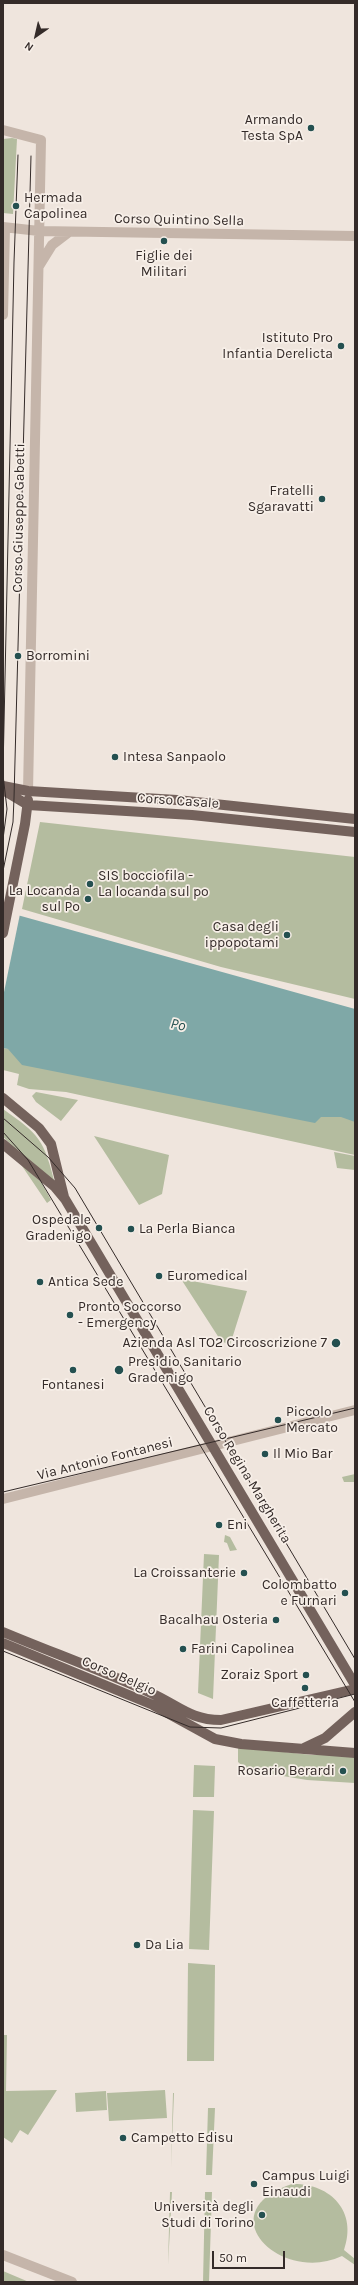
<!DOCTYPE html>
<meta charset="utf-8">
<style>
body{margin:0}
#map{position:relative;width:358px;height:2285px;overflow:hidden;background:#efe5dd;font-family:Karla,sans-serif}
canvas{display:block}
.frame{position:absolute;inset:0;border:4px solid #342b29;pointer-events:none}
.north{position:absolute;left:16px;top:16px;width:40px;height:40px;-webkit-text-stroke:3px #f7efe8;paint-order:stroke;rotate:214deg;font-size:11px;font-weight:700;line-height:16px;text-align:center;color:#342b29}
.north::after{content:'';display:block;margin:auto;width:14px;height:18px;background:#342b29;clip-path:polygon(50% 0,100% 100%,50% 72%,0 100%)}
.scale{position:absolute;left:212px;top:2251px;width:73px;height:18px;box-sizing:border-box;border:2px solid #342b29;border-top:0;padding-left:5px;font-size:12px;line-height:14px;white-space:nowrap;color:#342b29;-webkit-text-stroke:3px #f7efe8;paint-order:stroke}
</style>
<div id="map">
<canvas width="358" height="2285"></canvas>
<div class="frame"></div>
<div class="north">N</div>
<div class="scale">50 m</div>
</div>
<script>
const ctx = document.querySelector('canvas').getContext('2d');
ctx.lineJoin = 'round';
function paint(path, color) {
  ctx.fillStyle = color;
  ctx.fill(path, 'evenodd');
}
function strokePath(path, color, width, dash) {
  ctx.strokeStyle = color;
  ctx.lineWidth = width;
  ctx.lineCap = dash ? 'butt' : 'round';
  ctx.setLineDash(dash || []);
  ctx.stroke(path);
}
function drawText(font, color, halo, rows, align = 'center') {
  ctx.font = font + ' Karla,sans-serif';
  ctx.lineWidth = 3.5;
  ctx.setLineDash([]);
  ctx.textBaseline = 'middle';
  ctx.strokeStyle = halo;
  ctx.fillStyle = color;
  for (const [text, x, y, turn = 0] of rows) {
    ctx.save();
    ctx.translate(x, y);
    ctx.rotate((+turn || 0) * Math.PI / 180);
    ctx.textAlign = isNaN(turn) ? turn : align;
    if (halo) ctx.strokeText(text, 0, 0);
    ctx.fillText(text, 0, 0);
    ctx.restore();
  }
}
paint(new Path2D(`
 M12,138L17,139L13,214L3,213V139Z
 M40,822L355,857V999L221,967L22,909Z
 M3,1048L355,1112V1155L66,1092L29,1089L17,1085L19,1074L3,1070Z
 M36,1092L78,1100L61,1121L36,1102L32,1096Z
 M3,1109C40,1135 44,1140 55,1184L3,1137Z
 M94,1136L169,1155L162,1194L139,1205Z
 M334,1152L355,1156V1170L337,1168Z
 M20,1163L41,1182L51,1200L47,1203Z
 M181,1279L247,1291L230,1345L221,1341Z
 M355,1474V1482H344L342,1477Z
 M225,1535L230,1537L237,1550L230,1551L227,1543L224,1542Z
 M204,1554L219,1555L213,1699L198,1693Z
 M238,1747L312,1755L355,1754V1783L307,1780L247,1770L238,1762Z
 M194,1765L215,1766L214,1797H193Z
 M193,1810L214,1811L209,1950L189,1949Z
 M188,1963L215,1965L214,2061H187Z
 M3,2035H7L6,2091L57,2090L28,2135L20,2130L12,2143L3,2137Z
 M165,2090L167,2118L109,2121L107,2093Z
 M106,2091L107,2110L76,2112L75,2093Z
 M173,2093H174L171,2168Z
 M208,2108H215L212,2175H206Z
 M292,2184C330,2183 358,2211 344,2250L355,2259V2265L342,2256C281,2285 207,2212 292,2184Z
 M170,2192H172L168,2265Z
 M205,2192H212L209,2282H203Z
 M3,2271L29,2282L3,2281Z`), '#b4bc9f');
paint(new Path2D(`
 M3,911L355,1009V1122L341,1117H321L315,1123L22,1065L8,1049L3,1048Z`), '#7fa8a7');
paint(new Path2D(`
 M3,909L20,914L3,997Z`), '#efe5dd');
strokePath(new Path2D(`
 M3,130L41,140L28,791
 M3,227L39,231L355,236
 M39,266L52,245L69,232
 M3,315L5,228
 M3,1499L355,1410
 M3,2255L72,2282`), '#c5b5aa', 10);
strokePath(new Path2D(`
 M3,786L28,791L177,800L355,819
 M3,790L28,805L192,815L355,832
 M3,933L25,824L28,800
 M3,1098L39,1128L51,1144L64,1197
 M3,1144L55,1187L65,1199L355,1685
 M3,1632C53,1653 104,1671 153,1694C179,1706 191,1720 221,1720L355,1689
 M3,1643L153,1705L215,1739L241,1744L355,1753
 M304,1748L325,1738L355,1712`), '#74625c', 10);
strokePath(new Path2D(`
 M3,771L14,262L18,155
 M3,775L7,809L3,839
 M3,871L13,822L14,798L31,156
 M3,1118L48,1157L75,1188L355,1659
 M3,1132L28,1160L355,1702
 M3,1492L355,1408
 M3,1651L190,1727L221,1728L355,1694`), '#342b29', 1);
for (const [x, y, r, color] of [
 [311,128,4,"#245050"],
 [16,206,4,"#245050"],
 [164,241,4,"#245050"],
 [341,346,4,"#245050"],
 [322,499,4,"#245050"],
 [18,656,4,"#245050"],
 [115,757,4,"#245050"],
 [90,884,4,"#245050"],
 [88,899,4,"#245050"],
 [287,935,4,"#245050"],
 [99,1228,4,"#245050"],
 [131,1229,4,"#245050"],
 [159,1276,4,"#245050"],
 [40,1282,4,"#245050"],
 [70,1315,4,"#245050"],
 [336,1343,5,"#245050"],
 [73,1370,4,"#245050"],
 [119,1370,5,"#245050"],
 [278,1420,4,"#245050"],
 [265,1454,4,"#245050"],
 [219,1525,4,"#245050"],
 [244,1573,4,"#245050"],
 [345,1593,4,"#245050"],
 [276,1620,4,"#245050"],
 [183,1649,4,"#245050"],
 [306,1675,4,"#245050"],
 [305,1688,4,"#245050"],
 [343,1771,4,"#245050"],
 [137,1945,4,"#245050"],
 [123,2138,4,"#245050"],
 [254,2184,4,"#245050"],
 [262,2215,4,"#245050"]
]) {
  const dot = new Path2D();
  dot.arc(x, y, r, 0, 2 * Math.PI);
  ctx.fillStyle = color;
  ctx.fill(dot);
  strokePath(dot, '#f7efe8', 1.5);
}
drawText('14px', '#342b29', '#f7efe8', [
 ["Armando",303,120,"right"],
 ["Testa SpA",303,136,"right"],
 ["Hermada",24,198],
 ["Capolinea",24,214],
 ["Figlie dei",164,256,"center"],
 ["Militari",164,272,"center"],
 ["Istituto Pro",333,338,"right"],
 ["Infantia Derelicta",333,354,"right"],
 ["Fratelli",314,491,"right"],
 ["Sgaravatti",314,507,"right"],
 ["Borromini",26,656],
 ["Intesa Sanpaolo",123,757],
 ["SIS bocciofila -",98,876],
 ["La locanda sul po",98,892],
 ["La Locanda",80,891,"right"],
 ["sul Po",80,907,"right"],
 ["Casa degli",279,927,"right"],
 ["ippopotami",279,943,"right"],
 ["Ospedale",91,1220,"right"],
 ["Gradenigo",91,1236,"right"],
 ["La Perla Bianca",139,1229],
 ["Euromedical",167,1276],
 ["Antica Sede",48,1282],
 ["Pronto Soccorso",78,1307],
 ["- Emergency",78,1323],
 ["Azienda Asl TO2 Circoscrizione 7",327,1343,"right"],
 ["Presidio Sanitario",128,1362],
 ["Gradenigo",128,1378],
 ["Fontanesi",73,1385,"center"],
 ["Piccolo",286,1412],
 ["Mercato",286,1428],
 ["Il Mio Bar",273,1454],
 ["Eni",227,1525],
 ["La Croissanterie",236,1573,"right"],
 ["Colombatto",337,1585,"right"],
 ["e Furnari",337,1601,"right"],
 ["Bacalhau Osteria",268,1620,"right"],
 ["Farini Capolinea",191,1649],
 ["Zoraiz Sport",298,1675,"right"],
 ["Caffetteria",305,1703,"center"],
 ["Rosario Berardi",335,1771,"right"],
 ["Da Lia",145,1945],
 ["Campetto Edisu",131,2138],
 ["Campus Luigi",262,2176],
 ["Einaudi",262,2192],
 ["Università degli",254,2207,"right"],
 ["Studi di Torino",254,2223,"right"]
], 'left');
drawText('14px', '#342b29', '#f7efe8', [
 ["Corso Quintino Sella",179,220,1],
 ["Corso Giuseppe Gabetti",19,518,-89],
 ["Corso Casale",178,801,4],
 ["Via Antonio Fontanesi",105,1459,-14],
 ["Corso Regina Margherita",247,1475,59],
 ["Corso Belgio",119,1676,23]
]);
drawText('italic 15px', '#245050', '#f7efe8', [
 ["Po",178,1025,12]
]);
</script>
